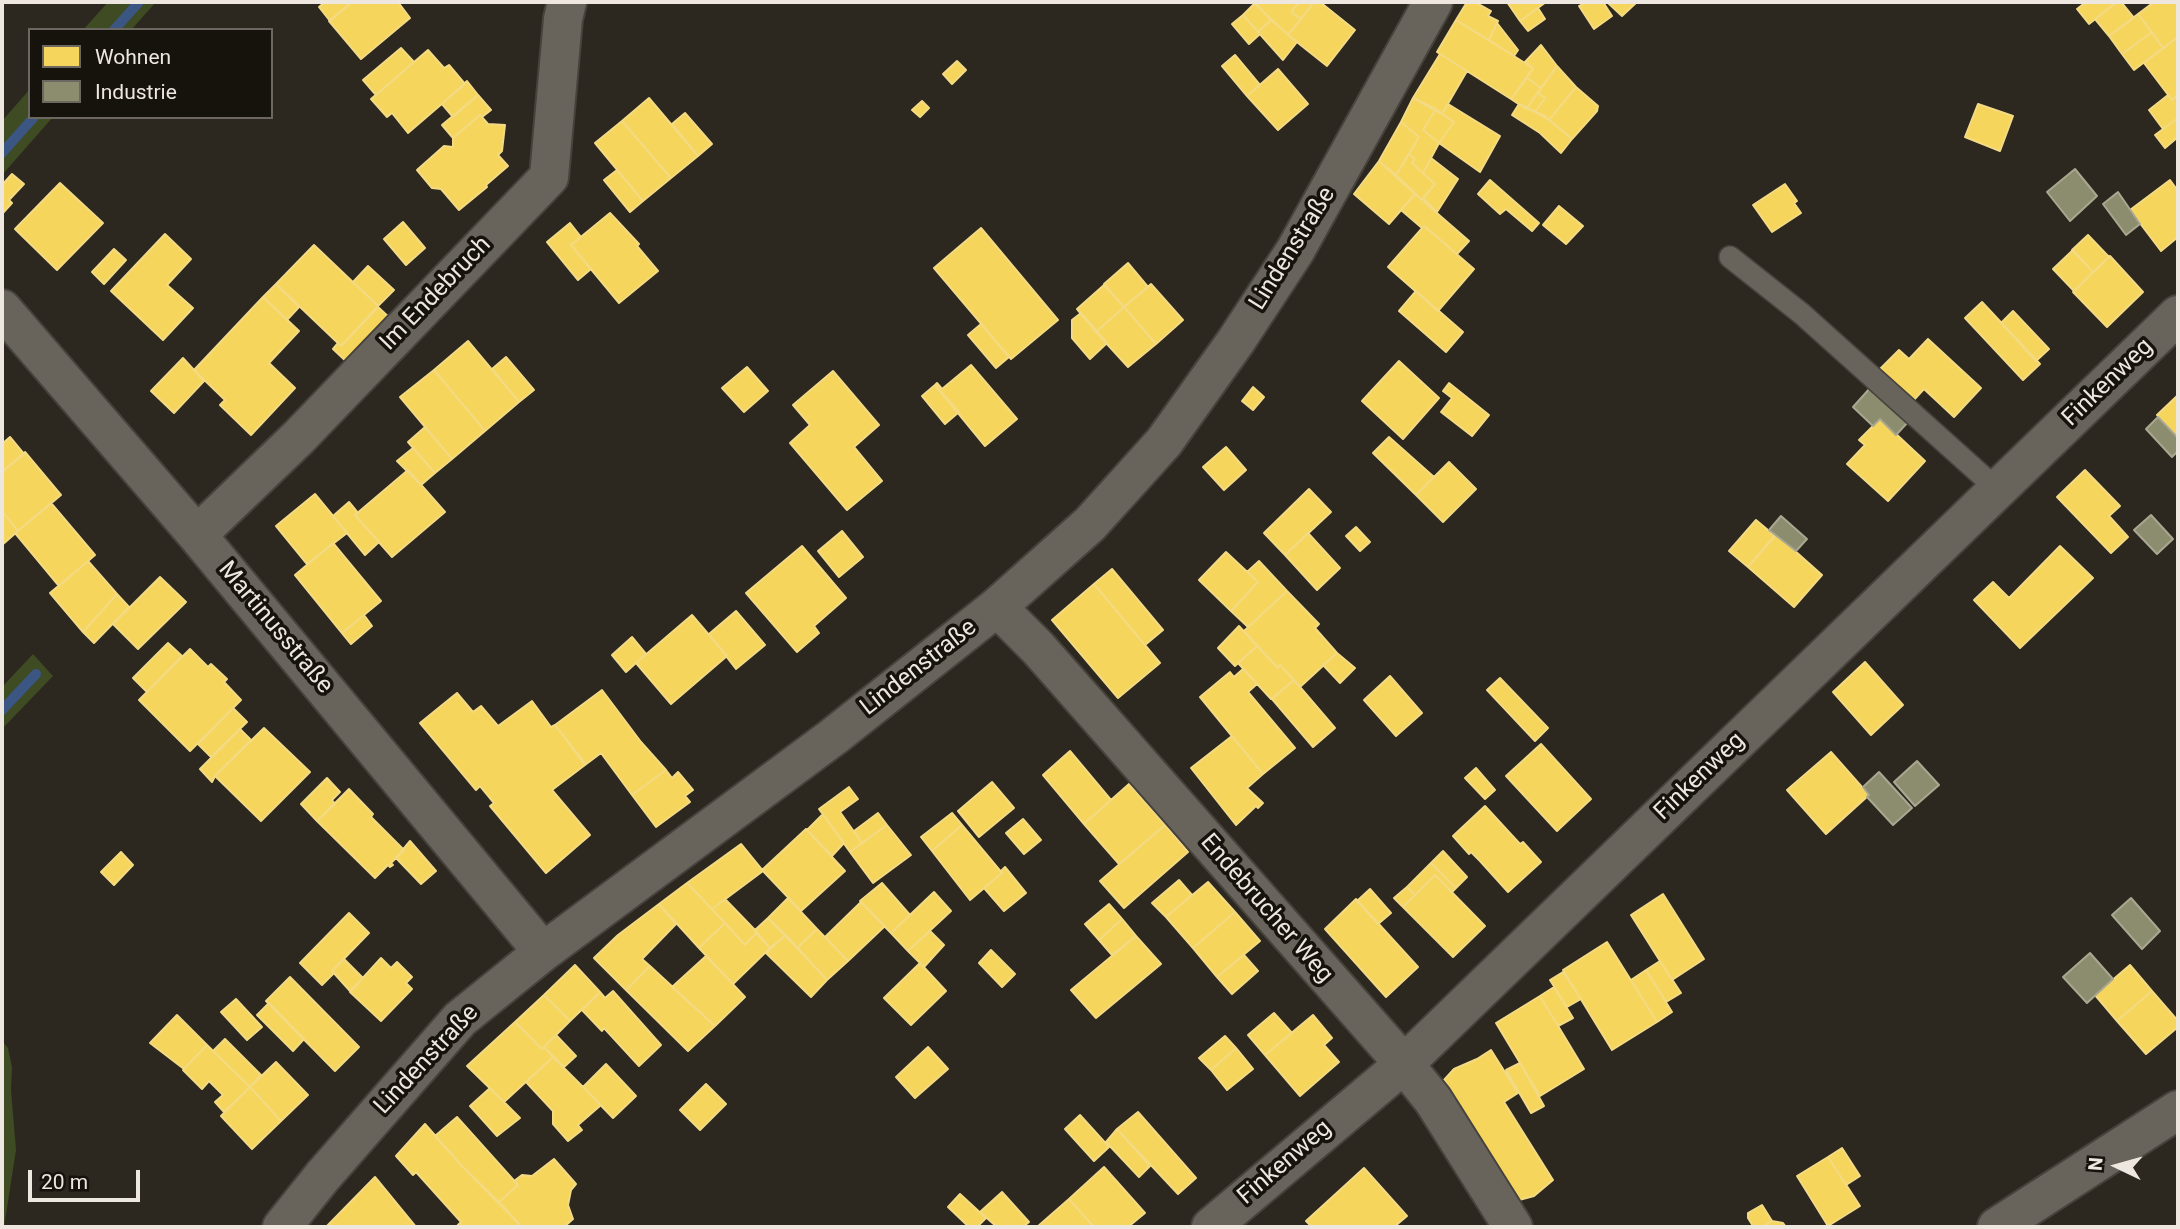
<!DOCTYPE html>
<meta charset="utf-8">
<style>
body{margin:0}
#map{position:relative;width:2180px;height:1229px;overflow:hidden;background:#2c2820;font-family:Roboto,sans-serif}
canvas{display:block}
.frame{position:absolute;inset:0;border:4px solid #ede7df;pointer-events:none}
.legend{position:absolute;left:28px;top:28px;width:245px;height:91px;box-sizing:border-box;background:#16120c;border:2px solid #6c6760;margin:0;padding:9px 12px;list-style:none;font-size:21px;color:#ede7df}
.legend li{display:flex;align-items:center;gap:14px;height:35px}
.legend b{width:35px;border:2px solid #6c6760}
.north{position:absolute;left:2082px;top:1131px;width:70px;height:70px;-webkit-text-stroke:5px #16120c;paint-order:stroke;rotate:275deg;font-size:19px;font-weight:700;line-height:28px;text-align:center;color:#ede7df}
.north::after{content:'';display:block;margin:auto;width:24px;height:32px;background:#ede7df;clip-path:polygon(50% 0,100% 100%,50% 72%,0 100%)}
.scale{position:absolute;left:28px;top:1170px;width:112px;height:32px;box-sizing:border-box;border:4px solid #ede7df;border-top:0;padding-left:9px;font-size:21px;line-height:24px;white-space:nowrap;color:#ede7df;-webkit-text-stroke:5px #16120c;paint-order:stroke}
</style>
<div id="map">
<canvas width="2180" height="1229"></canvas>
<div class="frame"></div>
<ul class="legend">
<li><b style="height:19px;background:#f6d55c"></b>Wohnen</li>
<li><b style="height:19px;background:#8c8c6e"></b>Industrie</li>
</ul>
<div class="north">N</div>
<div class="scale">20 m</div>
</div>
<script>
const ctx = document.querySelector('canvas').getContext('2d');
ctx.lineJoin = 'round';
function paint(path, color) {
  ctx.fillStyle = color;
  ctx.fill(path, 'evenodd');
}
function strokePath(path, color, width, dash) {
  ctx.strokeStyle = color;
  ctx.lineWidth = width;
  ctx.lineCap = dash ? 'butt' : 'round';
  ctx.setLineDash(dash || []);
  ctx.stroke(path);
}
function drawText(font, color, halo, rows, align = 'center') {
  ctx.font = font + ' Roboto,sans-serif';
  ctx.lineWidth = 7;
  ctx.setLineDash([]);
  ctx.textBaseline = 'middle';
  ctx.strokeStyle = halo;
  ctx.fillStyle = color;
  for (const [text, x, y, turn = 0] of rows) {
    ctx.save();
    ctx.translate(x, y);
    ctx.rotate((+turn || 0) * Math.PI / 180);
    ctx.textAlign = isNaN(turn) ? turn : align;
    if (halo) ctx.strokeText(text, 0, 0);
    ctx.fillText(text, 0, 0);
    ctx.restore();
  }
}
paint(new Path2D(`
 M108,2H156L131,30H83Z
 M30,89V117H53L2,175V121Z
 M33,654L53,676L2,729V687Z
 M2,1041L8,1048L12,1067L11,1090L16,1150L4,1227H2Z`), '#3e4b23');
const homes = new Path2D(`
 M325,2H352L330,21L319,7Z
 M352,2H398L410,18L361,59L329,21Z
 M1253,2H1299L1291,12L1301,19L1288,35Z
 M1299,2H1314L1301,19L1291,12Z
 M1314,2H1320L1355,30L1327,66L1288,35Z
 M1467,2H1475L1491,11L1488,16L1498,21L1489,40L1456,20Z
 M1507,2H1546L1520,21Z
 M1586,2H1603L1612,16L1594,29L1579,6Z
 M1607,2H1637L1622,16Z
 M2086,2H2117L2089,24L2077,9Z
 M2117,2H2121L2134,18L2109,36L2095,19Z
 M2154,2H2178V37L2163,48L2138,14Z
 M1255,3L1271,20L1258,32L1243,15Z
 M1538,8L1545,19L1528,31L1520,21Z
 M2138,14L2152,32L2122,54L2109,36Z
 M1243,15L1260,34L1249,44L1232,24Z
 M1271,20L1297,42L1283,60L1258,32Z
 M1456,20L1533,68L1511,99L1437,52Z
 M1497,23L1518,50L1514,56L1489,40Z
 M2152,32L2163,48L2134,70L2122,54Z
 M2178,37V95L2172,100L2144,63Z
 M1541,45L1557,66L1541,88L1527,78L1533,68L1525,62Z
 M401,48L414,62L376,95L363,80Z
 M428,50L444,68L449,65L465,84L408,133L392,113L387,117L371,99Z
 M1440,54L1467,71L1442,114L1413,98Z
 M1235,55L1260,85L1247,96L1222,66Z
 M957,61L966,70L952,84L943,74Z
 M1557,66L1576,87L1549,120L1535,112L1545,98L1538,93Z
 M1278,69L1308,104L1278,130L1247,96Z
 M1527,78L1541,88L1526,109L1511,99Z
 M467,81L478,95L453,117L442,104Z
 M1576,87L1598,106L1597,111L1572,139L1549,120Z
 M1538,93L1545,98L1535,112L1527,108Z
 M478,95L491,110L482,117L480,115L453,138L442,125Z
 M2168,95L2172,100L2178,95V118L2163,129L2149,110Z
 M649,98L698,156L671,178L622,121Z
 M1413,98L1436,109L1423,130L1439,143L1423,173L1412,163L1415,159L1409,154L1419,137L1401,122Z
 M922,101L929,108L920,117L912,110Z
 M1448,104L1500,136L1480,172L1439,143L1454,122L1442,114Z
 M1519,104L1545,116L1572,139L1561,153L1540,133L1512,115Z
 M1978,104L2013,116L2000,151L1965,137Z
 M1436,109L1454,122L1439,143L1423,130Z
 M685,113L712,144L698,156L672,124Z
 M480,115L488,124L505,125L502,151L498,155L508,166L486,185L487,187L459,210L441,189L432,188L417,170L444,146L453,147V138Z
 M2178,118V137L2165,148L2155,135Z
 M622,121L671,178L643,201L595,143Z
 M1401,122L1419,137L1396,175L1379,161Z
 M1409,154L1415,159L1412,163L1435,184L1422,200L1396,175Z
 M1431,158L1458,179L1437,212L1423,198L1435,184L1423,173Z
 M1379,161L1415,194L1389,224L1354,194Z
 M617,170L643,201L630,212L604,180Z
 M12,174L24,184L9,200L12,203L2,214V185Z
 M1490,180L1539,223L1532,231L1506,209L1500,214L1478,194Z
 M2170,180L2178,191V237L2161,251L2130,210Z
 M60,183L103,223L57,270L15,229Z
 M1785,184L1797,201L1794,203L1801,213L1772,232L1753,205Z
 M1415,194L1469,241L1457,254L1424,226L1422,228L1401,210Z
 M1559,206L1583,226L1566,244L1543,225Z
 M610,213L639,244L637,246L658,271L619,303L571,245Z
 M403,222L425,248L406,265L384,239Z
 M570,223L581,237L571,245L591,269L578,280L547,242Z
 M1424,226L1474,269L1438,311L1388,267Z
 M981,228L1058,320L1011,359L934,268Z
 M165,234L191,259L167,285L193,308L163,340L111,291Z
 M2088,235L2109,257L2093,272L2072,250Z
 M314,245L378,306L341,346L276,284Z
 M114,249L126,260L104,284L92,272Z
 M2073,250L2093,272L2074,291L2053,269Z
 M2110,256L2143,292L2107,327L2073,292Z
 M1128,263L1148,287L1124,307L1104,284Z
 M368,266L394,290L378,306L353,282Z
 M276,284L299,307L287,320L263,297Z
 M1151,284L1183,320L1156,344L1124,307Z
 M1104,285L1124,307L1096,332L1077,309Z
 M1416,291L1463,332L1446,352L1399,311Z
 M263,297L299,331L269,363L295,388L251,435L220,405L225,400L194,370Z
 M1982,302L2040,364L2023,380L1965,318Z
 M378,307L392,320L349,364L333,349L338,343L341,346Z
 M1124,307L1156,344L1128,367L1096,332Z
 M2013,311L2049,349L2036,361L2001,323Z
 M1081,313L1107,343L1090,359L1072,338V320Z
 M981,324L1009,357L996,368L968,335Z
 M1928,339L1981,388L1954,417L1924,389L1912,402L1878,371L1899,350L1909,359Z
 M468,341L519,402L485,431L434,370Z
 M506,357L534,390L519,402L492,369Z
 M183,358L204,381L174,413L151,391Z
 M1399,361L1439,398L1403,439L1362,401Z
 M971,365L1017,419L985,446L935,385L937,383L942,389Z
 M747,367L768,391L744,412L722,388Z
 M434,370L485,431L452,459L400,397Z
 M833,371L879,425L854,447L882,481L847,510L790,443L810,425L793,405Z
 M1449,383L1489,415L1472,436L1441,412L1452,398L1443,391Z
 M935,385L959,412L945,424L922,396Z
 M1253,387L1264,397L1253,410L1242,401Z
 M2178,395V438L2157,415Z
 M1880,419L1925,461L1888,501L1847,464L1865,445L1859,440Z
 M425,427L452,459L435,473L408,442Z
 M10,437L24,454L2,472V444Z
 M1389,437L1434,477L1416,495L1373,453Z
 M1226,447L1246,470L1224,490L1203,467Z
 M413,448L435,473L421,485L397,461Z
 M25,452L61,495L18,531L2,511V472Z
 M1449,462L1476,489L1443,522L1416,495Z
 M408,470L445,512L392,557L355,515Z
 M2085,470L2120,506L2109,516L2128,537L2111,553L2057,497Z
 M1309,489L1331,512L1285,555L1264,533Z
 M315,494L347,533L307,564L276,526Z
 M349,502L358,513L355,515L379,542L365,555L333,516Z
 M51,503L95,555L59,586L15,533Z
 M2,511L18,531L2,545Z
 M1756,520L1775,536L1748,567L1729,551Z
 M1356,527L1370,542L1360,551L1346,536Z
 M842,531L863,557L839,577L818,551Z
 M1308,533L1340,568L1317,590L1285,555Z
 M1776,534L1822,575L1794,607L1748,567Z
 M333,543L381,601L342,633L295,575Z
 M802,546L846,598L814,626L819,633L797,652L746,593Z
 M2060,546L2093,578L2020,648L1974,600L1993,582L2009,598Z
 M1226,552L1258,582L1231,611L1199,580Z
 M88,561L117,594L83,632L50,593Z
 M1259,561L1287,591L1248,627L1231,611L1258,582L1247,572Z
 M1112,569L1163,630L1145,645L1094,584Z
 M160,577L186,602L138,649L113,624Z
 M1094,584L1160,663L1118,698L1052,620Z
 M1287,591L1319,624L1315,628L1337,653L1300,687L1280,665L1278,668L1244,631Z
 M117,594L129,607L94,643L83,632Z
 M736,611L765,645L736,669L709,634Z
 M364,615L372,626L351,644L342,633Z
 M692,615L727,656L671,704L636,663Z
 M1239,626L1257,646L1235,666L1218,648Z
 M632,637L646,654L626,672L612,655Z
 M168,643L182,656L147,692L133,678Z
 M1257,646L1278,668L1280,665L1294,680L1271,699L1238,663Z
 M190,649L208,667L211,664L227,679L224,682L241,700L190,751L139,700Z
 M1337,653L1355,668L1340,683L1323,665Z
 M1865,662L1903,705L1871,735L1833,692Z
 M1243,669L1257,684L1248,692L1295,748L1263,774L1200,697L1230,672L1234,677Z
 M1390,676L1422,713L1396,736L1364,700Z
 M1500,678L1548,728L1535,741L1487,690Z
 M1294,680L1335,728L1313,747L1272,699Z
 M602,690L641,742L666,770L632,795L601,753L585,765L555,725Z
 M457,693L473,712L481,706L498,726L532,701L551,727L555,725L585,763V765L552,790L590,835L546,873L490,806L494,803L480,786L476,790L420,723Z
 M233,708L247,722L211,757L198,744Z
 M264,728L310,772L261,821L215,776Z
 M240,729L251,740L215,776L212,782L200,769Z
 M1232,736L1263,774L1247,788L1263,803L1258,808L1256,806L1236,825L1191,768Z
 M1541,744L1591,799L1557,831L1506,776Z
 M1070,751L1111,800L1084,824L1043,775Z
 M1831,752L1869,795L1826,834L1787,790Z
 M1476,768L1495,790L1485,799L1465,778Z
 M666,770L672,778L678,772L693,790L685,796L690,802L656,827L632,795Z
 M327,778L340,792L332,800L335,804L317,821L301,804Z
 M992,782L1014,808L979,837L958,811Z
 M1129,784L1165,825L1119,864L1084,824Z
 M849,787L858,799L840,812L862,843L850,852L819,809Z
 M349,789L373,814L371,817L404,850L391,863L393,865L390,867L388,865L375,878L317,821Z
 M1485,806L1520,844L1523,842L1541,862L1508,892L1480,861L1471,852L1469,854L1453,836Z
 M878,813L887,825L862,843L854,831Z
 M952,813L962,825L932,851L921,837Z
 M823,814L844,843L832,856L807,830Z
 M1023,819L1041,840L1024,854L1006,833Z
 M887,825L911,855L873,883L850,852Z
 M962,825L1002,873L970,900L932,851Z
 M1165,825L1188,852L1124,908L1100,881Z
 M806,829L845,871L801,911L762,870Z
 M410,841L436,871L421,884L396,858Z
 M741,844L763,871L712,909L687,883Z
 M1443,851L1467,877L1456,888L1431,863Z
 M121,852L133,865L114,885L101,872Z
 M1431,863L1456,888L1452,892L1435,875L1415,895L1407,887Z
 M1005,867L1026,893L1004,911L984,888L1002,873L1001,871Z
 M1435,875L1485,926L1453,957L1403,907Z
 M1179,880L1192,895L1166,917L1152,903Z
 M1208,882L1235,912L1193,948L1166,917Z
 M687,883L725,923L699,948L659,904Z
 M882,883L910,915L891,933L860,901Z
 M1407,887L1415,895L1403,907L1394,898Z
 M1370,889L1391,913L1378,924L1357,901Z
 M934,892L951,911L908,951L891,933Z
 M1663,894L1704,959L1672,980L1631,915Z
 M788,898L817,929L797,948L768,918Z
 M725,899L755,930L756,933L745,945L712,909Z
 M1356,899L1418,967L1386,997L1325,929Z
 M861,902L885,926L848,961L825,937Z
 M659,904L676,924L642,959L650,966L626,990L594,958L618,935Z
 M1109,904L1122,919L1099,940L1085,924Z
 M1235,912L1260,941L1217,977L1193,948Z
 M349,913L369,933L332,971L334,973L322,985L300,963Z
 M768,918L786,935L770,948L755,930Z
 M1122,919L1136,936L1112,955L1099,940Z
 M725,923L745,945L756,933L770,948L733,984L699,948Z
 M817,929L848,961L827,980L797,948Z
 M930,931L944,945L924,967L908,951Z
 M786,935L827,980L811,997L766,953Z
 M1136,936L1161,964L1096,1018L1071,990Z
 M1607,942L1657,1022L1612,1050L1563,970Z
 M991,950L1015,974L1002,987L979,963Z
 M1244,955L1258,971L1232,994L1217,977Z
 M706,956L745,997L715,1026L672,987Z
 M381,958L391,968L397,962L412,977L406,983L412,989L381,1021L350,992Z
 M344,959L363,978L350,991L332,971Z
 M1660,961L1681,993L1666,1002L1646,970Z
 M920,963L946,991L911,1025L884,998Z
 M575,965L600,992L570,1021L544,995Z
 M2130,965L2152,991L2117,1021L2095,995Z
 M650,966L715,1026L688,1051L626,990Z
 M1646,970L1672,1012L1657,1022L1631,980Z
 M1563,972L1581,999L1567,1007L1550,980Z
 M290,977L359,1047L335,1071L266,1001Z
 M1554,987L1573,1018L1558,1026L1540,996Z
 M613,991L661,1045L639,1066L604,1028L602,1031L582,1010L600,992L605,998Z
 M2152,991L2178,1021V1027L2146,1054L2117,1021Z
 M544,995L570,1021L542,1049L515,1022Z
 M1540,996L1584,1069L1540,1096L1496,1023Z
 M236,999L262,1027L247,1040L221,1012Z
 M269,1003L304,1039L293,1051L257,1015Z
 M1274,1013L1292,1033L1265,1055L1248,1035Z
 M177,1015L207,1045L184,1069L150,1043Z
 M1313,1015L1332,1038L1324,1045L1339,1062L1300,1096L1265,1055Z
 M515,1022L542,1049L544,1047L553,1057L504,1102L467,1066Z
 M556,1035L576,1056L564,1067L544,1047Z
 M1225,1036L1236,1048L1211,1070L1199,1058Z
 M225,1039L261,1075L250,1087L213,1051Z
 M207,1045L250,1087L224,1112L215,1102L223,1095L209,1081L202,1089L183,1070Z
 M928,1047L948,1069L915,1098L896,1077Z
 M1236,1048L1253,1069L1227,1090L1211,1070Z
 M1491,1050L1518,1093L1504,1102L1553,1180L1534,1196L1519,1200L1444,1080L1454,1069L1477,1059Z
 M553,1057L601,1105L578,1125L582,1130L568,1141L553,1124V1111L526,1082Z
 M276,1062L308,1095L281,1121L250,1087Z
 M1520,1063L1544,1106L1531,1113L1506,1070Z
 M606,1064L636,1096L613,1118L583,1087Z
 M706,1084L726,1104L700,1130L680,1110Z
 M250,1087L281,1121L252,1149L221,1116Z
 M490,1088L520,1118L497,1136L470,1106Z
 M1138,1112L1196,1178L1178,1194L1117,1129Z
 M1080,1115L1109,1147L1094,1161L1065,1129Z
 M457,1117L518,1185L499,1202L462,1166L435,1136Z
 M425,1124L462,1166L522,1227H456L461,1222L416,1172L413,1175L396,1156Z
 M1117,1129L1150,1166L1139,1177L1106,1142Z
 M1842,1148L1860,1176L1846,1185L1828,1157Z
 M1828,1157L1860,1206L1828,1226L1797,1176Z
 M554,1159L576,1184L571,1190L568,1205L573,1219L564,1227H522L499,1202L518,1185L514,1181L522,1175L532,1176Z
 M1104,1167L1145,1213L1128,1227H1094L1069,1199Z
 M1364,1168L1407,1216L1394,1227H1312L1306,1221Z
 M375,1177L416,1227H326Z
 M1002,1192L1029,1222L1023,1227H997L980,1212Z
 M960,1194L986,1218L977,1227H969L948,1207Z
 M1069,1199L1094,1227H1037Z
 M1762,1205L1772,1221L1762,1227L1753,1226L1748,1218V1213Z
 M1772,1221L1783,1223L1786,1227H1762Z`);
paint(homes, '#f6d55c');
strokePath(homes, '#f3da83', 2);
const industry = new Path2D(`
 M2075,169L2097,196L2070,221L2047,192Z
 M2118,192L2140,224L2126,235L2103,204Z
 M1871,387L1908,422L1896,435L1880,419L1873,426L1853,407Z
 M2158,417L2178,438V451L2172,457L2146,429Z
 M2151,515L2173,539L2157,554L2134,530Z
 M1781,516L1807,539L1796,551L1769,530Z
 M1917,761L1939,785L1915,806L1894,782Z
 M1879,772L1912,808L1893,825L1867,797L1869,795L1863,787Z
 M2131,898L2160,931L2142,949L2112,915Z
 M2090,953L2113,979L2087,1003L2063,977Z`);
paint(industry, '#8c8c6e');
strokePath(industry, '#a9a790', 2);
strokePath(new Path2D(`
 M114,30L139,2
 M2,153L34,117
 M2,710L36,674`), '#3b5682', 10);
const service = new Path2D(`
 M1730,257L1802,314L1998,490`);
const minor = new Path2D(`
 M2,309L197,535L543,952
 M197,535L299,437L549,177L563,19L567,2
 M997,607L1038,648L1404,1064L1433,1100L1513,1227
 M282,1227L322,1177L460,1019L543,952L833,737L997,607L1090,524L1164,442L1236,341L1295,251L1433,2
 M1211,1227L1404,1064L2178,315`);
const tertiary = new Path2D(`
 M1997,1227L2178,1110`);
strokePath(service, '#46423c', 24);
strokePath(minor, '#46423c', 42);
strokePath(tertiary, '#46423c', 42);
strokePath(service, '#68645c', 21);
strokePath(minor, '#68645c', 38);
strokePath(tertiary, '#68645c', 38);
drawText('24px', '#ede7df', '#16120c', [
 ["Lindenstraße",1293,249,-58],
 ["Im Endebruch",436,294,-46],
 ["Finkenweg",2108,383,-44],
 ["Martinusstraße",275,628,50],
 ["Lindenstraße",919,668,-38],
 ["Finkenweg",1700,777,-44],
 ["Endebrucher Weg",1266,909,49],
 ["Lindenstraße",427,1060,-47],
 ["Finkenweg",1285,1163,-41]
]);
</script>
